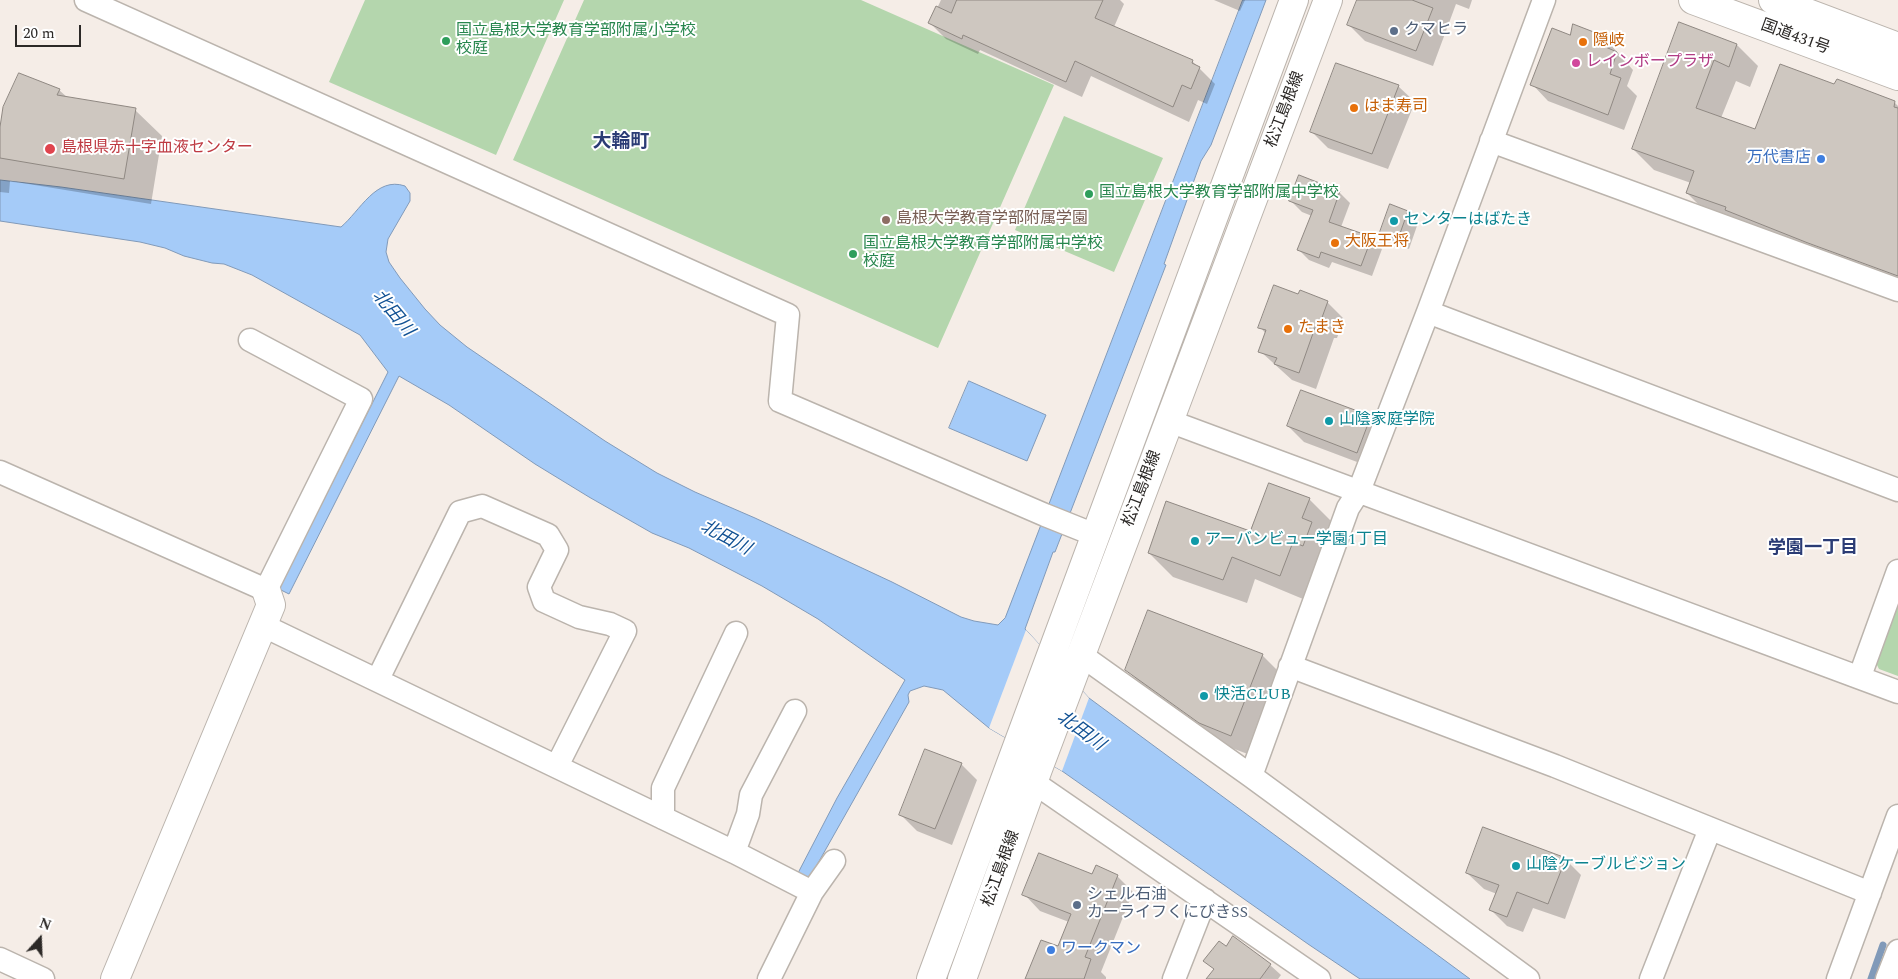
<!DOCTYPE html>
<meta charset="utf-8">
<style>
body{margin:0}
#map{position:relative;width:1898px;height:979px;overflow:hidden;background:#f5ede7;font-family:Spectral,serif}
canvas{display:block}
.north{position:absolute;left:15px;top:914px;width:50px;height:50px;-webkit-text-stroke:4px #fff;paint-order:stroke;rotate:20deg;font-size:14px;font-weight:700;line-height:20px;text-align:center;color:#2c2927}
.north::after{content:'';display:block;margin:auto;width:18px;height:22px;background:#2c2927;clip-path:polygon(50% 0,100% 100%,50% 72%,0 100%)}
.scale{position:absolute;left:15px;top:25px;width:66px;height:22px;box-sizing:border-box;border:2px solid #2c2927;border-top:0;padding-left:6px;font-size:15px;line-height:18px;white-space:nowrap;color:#2c2927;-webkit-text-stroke:4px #fff;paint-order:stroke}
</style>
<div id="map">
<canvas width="1898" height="979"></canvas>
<div class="north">N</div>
<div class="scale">20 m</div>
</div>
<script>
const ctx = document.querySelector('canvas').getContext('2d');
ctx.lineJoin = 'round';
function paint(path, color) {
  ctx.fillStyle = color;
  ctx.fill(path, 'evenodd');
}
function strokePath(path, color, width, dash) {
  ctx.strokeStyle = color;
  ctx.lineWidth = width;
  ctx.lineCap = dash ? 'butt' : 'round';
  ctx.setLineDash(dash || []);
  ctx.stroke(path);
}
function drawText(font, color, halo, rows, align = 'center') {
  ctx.font = font + ' Spectral,"Noto Sans JP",serif';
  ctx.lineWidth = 4;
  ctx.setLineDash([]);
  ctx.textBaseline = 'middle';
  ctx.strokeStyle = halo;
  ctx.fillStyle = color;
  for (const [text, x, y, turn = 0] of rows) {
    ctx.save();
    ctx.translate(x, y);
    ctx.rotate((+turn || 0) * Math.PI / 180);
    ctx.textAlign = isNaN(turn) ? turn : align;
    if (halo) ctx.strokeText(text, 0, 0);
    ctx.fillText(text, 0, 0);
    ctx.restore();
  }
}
paint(new Path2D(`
 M365,0H564L496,155L329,82Z
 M584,0H861L1054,85L938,348L513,160Z
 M1064,116L1163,158L1114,272L1015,230Z
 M1898,600V676L1879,669L1876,663Z`), '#b4d6ad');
const water = new Path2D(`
 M1243,0H1266L1211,145L1201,161L1164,264L1166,265L1055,552H1053L1025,629L1089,698L1470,979H1360L1308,944L1062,771L989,728L943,690L924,686L910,691L908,695L909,702L809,879L798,873L837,798L905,680L818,619L762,586L689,548L652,533L589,497L535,464L449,405L399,376L289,594L279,589L388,372L360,335L252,275L224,264L212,263L184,256L165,248L140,242L0,221V180L61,187L341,227C360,211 376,176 405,186L410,193V201L388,239L386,252L389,262L400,278L425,309L440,325L467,347L605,441L657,473L695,492L755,518L892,582L961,617L974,621L998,625L1005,618Z
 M969,381L1046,415L1027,461L949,428Z`);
paint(water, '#a5cbf8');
strokePath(water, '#819ab9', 1);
paint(new Path2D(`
 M1026,630L1089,698L1062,771L989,728Z`), '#f5ede7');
paint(new Path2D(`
 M941,0H1120L1124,4L1114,27L1192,61L1215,84L1207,104L1198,100L1189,122L1091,76L1082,97L980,50L978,54L946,39L930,23Z
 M1214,0H1245L1240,11Z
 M1358,0H1472L1469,9L1456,4L1433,66L1365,41L1349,25Z
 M1679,23L1737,45L1758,66L1750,87L1736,81L1721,118L1756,131L1835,86L1894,102L1898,106V289L1708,214L1687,193L1691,183L1654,170L1633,149Z
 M1604,37L1633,70L1627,86L1637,96L1624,130L1548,101L1532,84Z
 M1398,86L1415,102L1388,169L1328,148L1311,131Z
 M59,90L68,98L135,110L162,136L151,204L10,181L9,193L0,192V138Z
 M1339,192L1350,203L1341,227L1371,238L1382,249L1372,276L1332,262L1329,268L1309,260L1299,250L1312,216L1302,212L1291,201Z
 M1391,206L1408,212L1418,223L1409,249L1392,242L1381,231Z
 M1299,296L1327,302L1344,319L1337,338H1334L1316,389L1292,380L1260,351L1266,334L1260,327Z
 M1370,417L1386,434L1373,468L1304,442L1288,426Z
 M1309,499L1333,523L1303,599L1255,579L1247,603L1173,577L1149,553L1251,532Z
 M1149,611L1263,656L1284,677L1253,756L1221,744L1148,691L1126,669Z
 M961,764L977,780L952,845L917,831L901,815Z
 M1565,859L1581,875L1565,919L1533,908L1523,932L1507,926L1491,910L1497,894L1484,889L1467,873Z
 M1093,876H1117L1133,892L1101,972L1106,977V979H1027L1058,948L1069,922L1040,911L1024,894Z
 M1205,961L1270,965L1281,975L1278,979H1225Z`), '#0003');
strokePath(new Path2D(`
 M1871,979L1883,945`), '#819ab9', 7);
const building = new Path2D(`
 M957,0H1103L1095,18L1193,60L1192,63L1200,67L1191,89L1182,85L1173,107L1075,61L1066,82L963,35L962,39L928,23L936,6L951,13Z
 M1357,0H1412L1433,8L1416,51L1347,25Z
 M1679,22L1737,44L1729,67L1714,60L1696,108L1755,129L1780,64L1834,84L1837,79L1895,101L1894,107L1898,108V276L1808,243L1725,210L1726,207L1686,193L1694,171L1632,149Z
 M1573,24L1604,36L1601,45L1617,52L1610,74L1621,78L1608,115L1530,85L1552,28L1570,35Z
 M1336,63L1399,85L1372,154L1310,132Z
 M19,73L60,89L57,95L136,108L124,179L0,158V127L3,107Z
 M1299,175L1340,191L1329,222L1372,237L1361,266L1321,252L1319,258L1297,250L1313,210L1289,201Z
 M1390,204L1408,211L1398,239L1380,232Z
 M1274,285L1298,294L1300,290L1328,301L1320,323L1317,322L1299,373L1274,364L1277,358L1258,352L1266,330L1258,328Z
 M1301,390L1371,416L1357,453L1287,426Z
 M1269,483L1310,498L1302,518L1312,522L1303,546L1293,542L1280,576L1232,557L1223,580L1148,553L1166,501L1250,531Z
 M1148,610L1263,654L1231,736L1199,723L1125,670Z
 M925,749L962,763L935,829L899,815Z
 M1483,827L1566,858L1548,904L1517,892L1507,917L1489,910L1499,885L1466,873Z
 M1039,853L1092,874L1096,865L1118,875L1085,957L1091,959L1084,979H1025L1041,940L1058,946L1071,914L1022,895Z
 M1233,936L1271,964L1260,979H1206L1214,969L1203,961L1219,941L1226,946Z`);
paint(building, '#cec7c0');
strokePath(building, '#8f8882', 1);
const street = new Path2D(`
 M86,0L788,315L780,401L1045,515L1095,535
 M1491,141L1898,290
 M1428,312L1898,490
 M1169,421L1898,692
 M0,472L266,590L361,399L250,340
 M262,625L734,852L812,892
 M1081,655L1251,776L1528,979
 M1290,666L1555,766L1870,893
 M1860,676L1898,571
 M378,679L460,512L482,506L548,535L557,550L539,587L544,601L579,617L610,624L625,631L557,766
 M1251,776L1348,508L1359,491L1428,312L1544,0
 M1033,782L1319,979
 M663,818V788L736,633
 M734,852L748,814L751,795L795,711
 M0,959L43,979
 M769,979L812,892L834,861
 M1174,979L1205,900
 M1651,979L1710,829
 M1838,979L1898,816
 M1887,979L1898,951`);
const secondary = new Path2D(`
 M115,979L271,605L266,590`);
const primary = new Path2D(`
 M931,979L1294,0
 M962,979L1038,769L1328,0`);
const highway = new Path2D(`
 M1693,0L1898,76
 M1773,0L1898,47`);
strokePath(street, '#bbb4ad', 25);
strokePath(secondary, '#bbb4ad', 30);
strokePath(primary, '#bbb4ad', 30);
strokePath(highway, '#bbb4ad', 30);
strokePath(street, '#fff', 22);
strokePath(secondary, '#fff', 28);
strokePath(primary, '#fff', 28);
strokePath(highway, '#fff', 28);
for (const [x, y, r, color] of [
 [1394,31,5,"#5c6f8a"],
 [446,41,5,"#2e9e5b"],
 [1583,42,5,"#e8710a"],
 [1576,63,5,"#d1479c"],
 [1354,108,5,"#e8710a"],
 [50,149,6,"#e0444e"],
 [1821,159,5,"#3f7fe0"],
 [1089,194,5,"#2e9e5b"],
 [886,220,5,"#8d6e63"],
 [1394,221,5,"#0f9aa8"],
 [1335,243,5,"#e8710a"],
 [853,254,5,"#2e9e5b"],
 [1288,329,5,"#e8710a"],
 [1329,421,5,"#0f9aa8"],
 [1195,541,5,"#0f9aa8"],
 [1204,696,5,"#0f9aa8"],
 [1516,866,5,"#0f9aa8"],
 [1077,905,5,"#5c6f8a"],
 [1051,950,5,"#3f7fe0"]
]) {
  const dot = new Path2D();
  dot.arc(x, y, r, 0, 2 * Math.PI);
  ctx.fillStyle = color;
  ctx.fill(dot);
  strokePath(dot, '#fff', 2);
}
drawText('16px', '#4e5e75', '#fff', [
 ["クマヒラ",1404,31],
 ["シェル石油",1087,896],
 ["カーライフくにびきSS",1087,914]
], 'left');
drawText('16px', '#27864d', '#fff', [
 ["国立島根大学教育学部附属小学校",456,32],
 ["校庭",456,50],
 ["国立島根大学教育学部附属中学校",1099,194],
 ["国立島根大学教育学部附属中学校",863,245],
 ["校庭",863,263]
], 'left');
drawText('16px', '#2c2927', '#fff', [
 ["国道431号",1795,38,20],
 ["松江島根線",1286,110,-69],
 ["松江島根線",1143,489,-69],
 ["松江島根線",1002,869,-70]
]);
drawText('16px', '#c56008', '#fff', [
 ["隠岐",1593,42],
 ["はま寿司",1364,108],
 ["大阪王将",1345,243],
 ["たまき",1298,329]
], 'left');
drawText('16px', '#b23c85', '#fff', [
 ["レインボープラザ",1586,63]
], 'left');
drawText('16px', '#be3a42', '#fff', [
 ["島根県赤十字血液センター",61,149]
], 'left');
drawText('16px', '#366cbe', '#fff', [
 ["万代書店",1811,159],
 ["ワークマン",1061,950,"left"]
], 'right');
drawText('16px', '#785e54', '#fff', [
 ["島根大学教育学部附属学園",896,220]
], 'left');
drawText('16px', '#0d838f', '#fff', [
 ["センターはばたき",1404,221],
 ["山陰家庭学院",1339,421],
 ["アーバンビュー学園1丁目",1205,541],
 ["快活CLUB",1214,696],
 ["山陰ケーブルビジョン",1526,866]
], 'left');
drawText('italic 18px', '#125294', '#fff', [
 ["北田川",392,314,50],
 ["北田川",725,539,28],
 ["北田川",1080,732,36]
]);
drawText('bold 18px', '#2b3c75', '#fff', [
 ["学園一丁目",1813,549]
]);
drawText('bold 19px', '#2b3c75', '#fff', [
 ["大輪町",621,143]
]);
</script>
